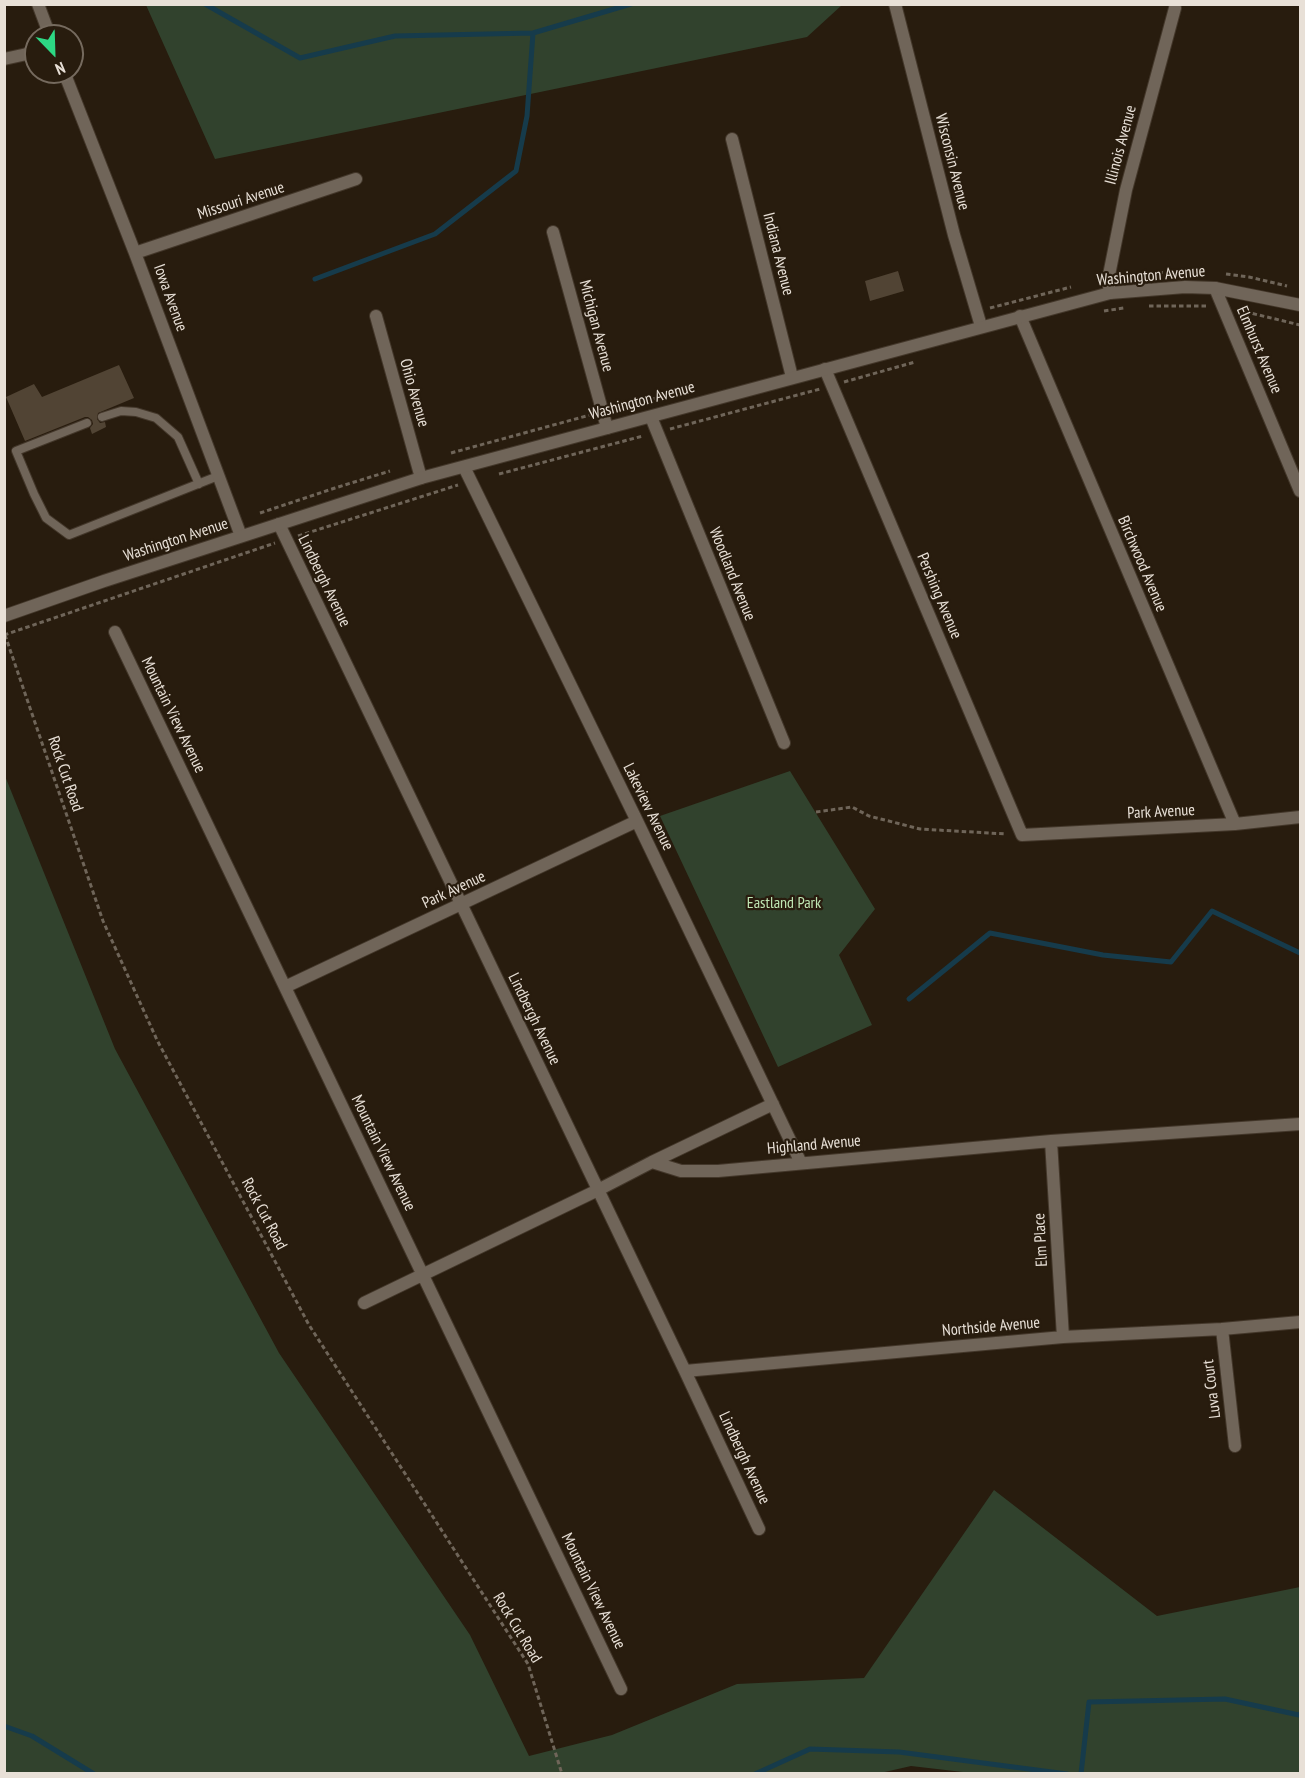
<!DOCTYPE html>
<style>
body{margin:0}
#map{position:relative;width:1305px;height:1778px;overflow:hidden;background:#281c0e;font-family:"PT Sans Narrow",sans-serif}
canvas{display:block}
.frame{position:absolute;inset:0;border:6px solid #e8e0d7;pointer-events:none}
.north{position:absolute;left:24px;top:24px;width:60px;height:60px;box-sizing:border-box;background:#281c0e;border:2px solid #756a5e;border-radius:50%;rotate:157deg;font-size:16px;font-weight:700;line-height:24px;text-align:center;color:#e8e0d7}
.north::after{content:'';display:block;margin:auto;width:21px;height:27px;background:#2dd884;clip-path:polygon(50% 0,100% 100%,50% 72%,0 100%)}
</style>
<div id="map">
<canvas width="1305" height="1778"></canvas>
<div class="frame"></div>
<div class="north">N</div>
</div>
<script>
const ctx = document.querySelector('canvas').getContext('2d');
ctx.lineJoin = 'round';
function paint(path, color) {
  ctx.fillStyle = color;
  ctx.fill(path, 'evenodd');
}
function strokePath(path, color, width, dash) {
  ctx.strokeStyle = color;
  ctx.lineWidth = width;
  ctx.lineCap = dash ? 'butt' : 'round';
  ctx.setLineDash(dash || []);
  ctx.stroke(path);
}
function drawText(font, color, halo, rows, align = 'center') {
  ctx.font = font + ' "PT Sans Narrow",sans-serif';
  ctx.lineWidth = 4.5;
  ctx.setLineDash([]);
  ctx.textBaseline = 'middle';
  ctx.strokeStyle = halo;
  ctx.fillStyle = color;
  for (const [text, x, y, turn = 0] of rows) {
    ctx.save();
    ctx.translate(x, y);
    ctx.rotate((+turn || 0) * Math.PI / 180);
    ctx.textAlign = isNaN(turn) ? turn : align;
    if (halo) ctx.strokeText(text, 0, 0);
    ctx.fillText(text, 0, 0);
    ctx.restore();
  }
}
paint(new Path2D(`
 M146,5H842L807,37L215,159Z
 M790,771L875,909L839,955L872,1025L778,1067L660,816Z
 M5,776L115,1049L279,1353L470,1635L529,1756L612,1735L737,1684L864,1678L994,1490L1157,1616L1300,1587V1773L980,1774L911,1766L876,1774L5,1773Z`), '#31422d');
strokePath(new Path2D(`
 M205,4L300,58L395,36L533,33L631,4
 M315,279L435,234L516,171L527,116L533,33
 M909,999L990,933L1103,955L1171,962L1212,911L1300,953
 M4,1726L32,1736L94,1774
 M755,1774L810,1749L899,1752L1067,1774
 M1081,1774L1089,1702L1225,1699L1299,1715L1300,1714`), '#163b4b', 5);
paint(new Path2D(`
 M898,271L904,291L870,301L865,281Z
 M119,365L134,398L98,413L97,419L100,423L105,422L106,427L92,434L90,428L93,424L92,420L88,417H85L25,441L6,397L34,384L42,397Z`), '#514434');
const service = new Path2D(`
 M102,417L121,411L136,412L156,418L178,437L199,484
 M87,423L16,451L34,494L46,518L69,535L218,476`);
const minor = new Path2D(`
 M38,4L50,36
 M895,4L954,235L981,326
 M4,59L36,52
 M64,72L135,253L241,536
 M732,139L792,377
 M553,232L607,428
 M135,253L356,179
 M1215,288L1300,491
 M1110,293L1108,280L1126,190L1175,8
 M376,316L421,478
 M1020,316L1235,824
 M825,369L1022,835L1235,824L1300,817
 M651,417L784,743
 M464,467L637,821L801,1163
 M279,524L685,1371L759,1529
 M115,632L621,1689
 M285,987L637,821
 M1051,1141L1063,1337
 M652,1162L773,1104
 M364,1303L598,1190L652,1162L681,1171H718L1051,1141L1300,1124
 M1222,1329L1235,1446
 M685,1371L1063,1337L1222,1329L1300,1322`);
const tertiary = new Path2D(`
 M4,616L104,581L421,478L1110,293L1185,287L1215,288L1300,305`);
strokePath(service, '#43372a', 10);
strokePath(minor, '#43372a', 14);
strokePath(tertiary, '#43372a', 14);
strokePath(new Path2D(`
 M1226,274L1249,277L1287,286
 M1136,275L1181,271
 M1149,306H1208
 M990,308L1071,287
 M1238,310L1300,325
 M1104,311L1124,308
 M844,382L915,362
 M616,408L665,396
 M670,429L820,389
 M451,453L590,415
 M499,474L643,436
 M260,513L335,488L390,471
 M298,536L458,485
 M4,635L275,543
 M5,635L103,921L157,1040L309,1325L528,1664L562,1774
 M816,812L852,807L869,816L920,829L1006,834`), '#6f6559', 3, [4.5, 3]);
strokePath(service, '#706559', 8);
strokePath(minor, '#706559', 12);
strokePath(tertiary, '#706559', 12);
drawText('16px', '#e8e0d7', '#281c0e', [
 ["Illinois Avenue",1121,145,-75],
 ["Wisconsin Avenue",952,162,76],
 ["Missouri Avenue",241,201,-18],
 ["Indiana Avenue",778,254,76],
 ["Washington Avenue",1151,276,-5],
 ["Iowa Avenue",170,298,70],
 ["Michigan Avenue",596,326,75],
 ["Elmhurst Avenue",1259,350,67],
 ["Ohio Avenue",414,393,74],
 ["Washington Avenue",642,401,-15],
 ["Washington Avenue",176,540,-18],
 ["Birchwood Avenue",1142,564,67],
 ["Woodland Avenue",732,574,68],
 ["Lindbergh Avenue",324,581,64],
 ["Pershing Avenue",939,596,67],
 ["Mountain View Avenue",173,715,64],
 ["Rock Cut Road",65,774,71],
 ["Lakeview Avenue",648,807,64],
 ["Park Avenue",1161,812,-3],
 ["Park Avenue",454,890,-25],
 ["Lindbergh Avenue",534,1019,64],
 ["Highland Avenue",814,1145,-5],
 ["Mountain View Avenue",383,1153,64],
 ["Rock Cut Road",264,1214,62],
 ["Elm Place",1041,1240,-93],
 ["Northside Avenue",991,1327,-5],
 ["Luva Court",1212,1389,-97],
 ["Lindbergh Avenue",744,1458,65],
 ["Mountain View Avenue",593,1591,64],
 ["Rock Cut Road",517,1628,59]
]);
drawText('16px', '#bfe7b4', '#281c0e', [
 ["Eastland Park",784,903]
]);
</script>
